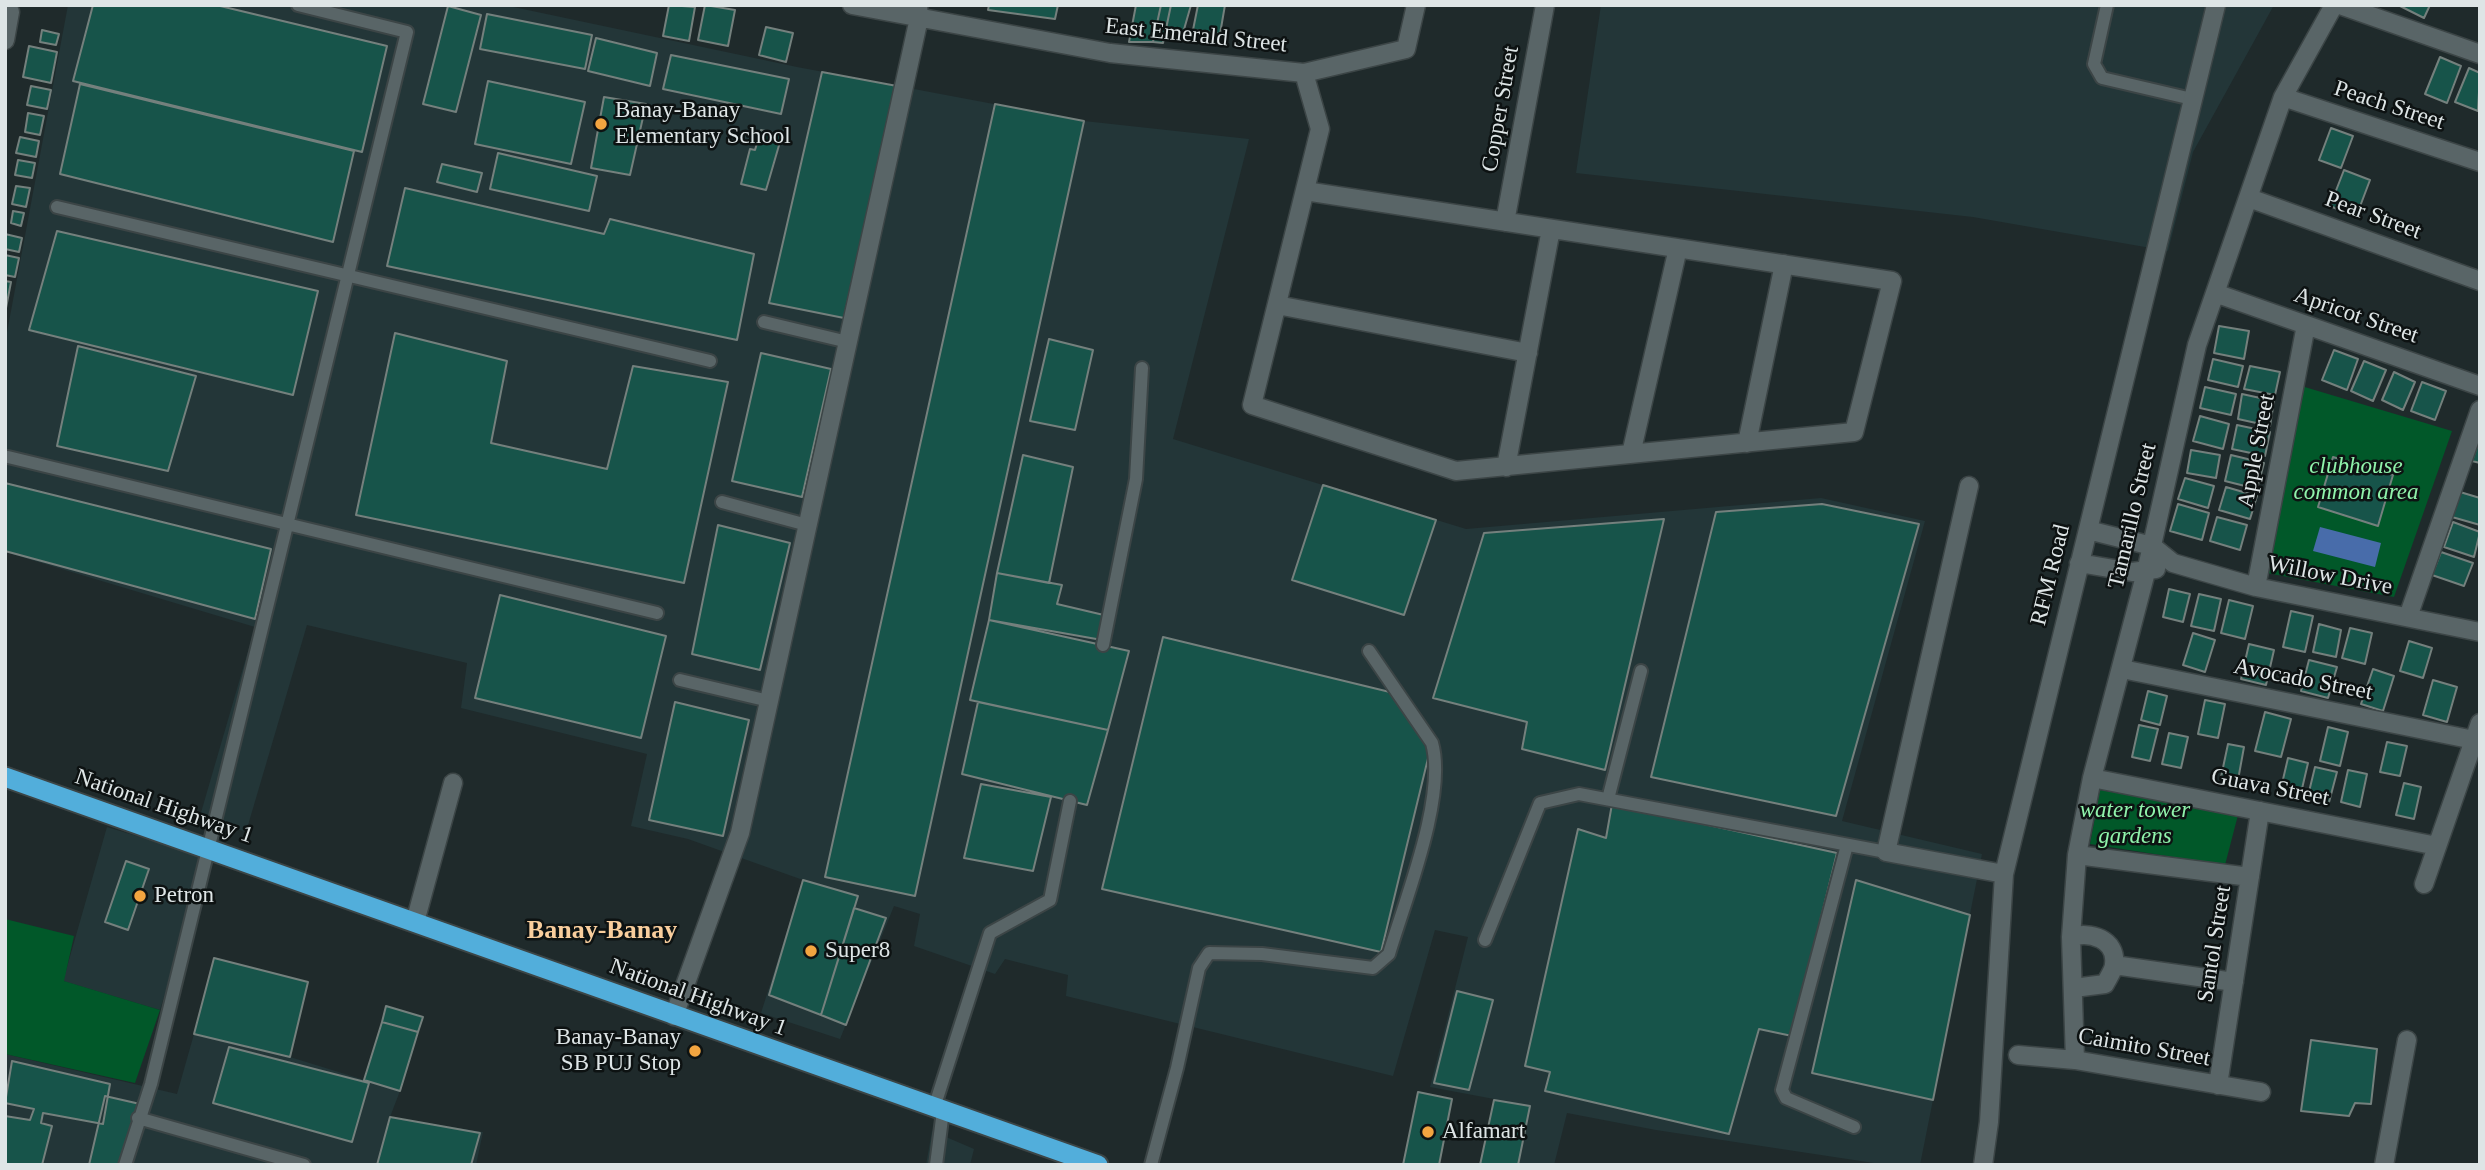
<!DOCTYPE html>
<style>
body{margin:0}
#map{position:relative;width:2485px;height:1170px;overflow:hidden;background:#1f2a2b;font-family:Georgia,serif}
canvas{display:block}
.frame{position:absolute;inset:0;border:7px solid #dee5e6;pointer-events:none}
</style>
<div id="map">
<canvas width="2485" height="1170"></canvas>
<div class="frame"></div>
</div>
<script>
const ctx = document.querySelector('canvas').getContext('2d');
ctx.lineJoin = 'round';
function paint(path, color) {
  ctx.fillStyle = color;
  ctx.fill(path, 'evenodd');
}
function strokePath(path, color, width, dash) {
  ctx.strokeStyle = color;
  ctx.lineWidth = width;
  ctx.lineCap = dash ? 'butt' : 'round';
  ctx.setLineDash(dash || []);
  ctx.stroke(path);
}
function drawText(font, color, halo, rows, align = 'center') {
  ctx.font = font + ' Georgia,serif';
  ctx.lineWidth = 5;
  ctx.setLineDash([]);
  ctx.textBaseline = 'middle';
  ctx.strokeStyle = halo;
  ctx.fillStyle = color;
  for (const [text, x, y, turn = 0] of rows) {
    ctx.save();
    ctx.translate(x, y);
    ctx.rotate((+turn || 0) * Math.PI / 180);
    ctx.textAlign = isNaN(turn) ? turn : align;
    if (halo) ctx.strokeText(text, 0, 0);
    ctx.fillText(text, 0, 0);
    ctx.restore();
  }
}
paint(new Path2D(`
 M68,5H504L797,67L1084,121L1249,139L1173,439L1466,529L1821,498L1925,521L1842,821L1982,854L1920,1165H1887L1656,1130L1567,1113L1554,1165H1479L1494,1099L1430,1087L1468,937L1435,930L1393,1076L1066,996L1068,975L1005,959L995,974L914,946L920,914L894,906L840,1039L761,1013L803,880L688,839L631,826L647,754L461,708L467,663L307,625L246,832L200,816L255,627L5,552V343Z
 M1601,5H2274L2193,152L2168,251L1973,217L1576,173Z
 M107,827L206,857L160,1010L63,981Z
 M194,1034L290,1057L400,1091L390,1117L483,1132L476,1165H5V1054L177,1094Z
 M932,1131L974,1149L970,1165H926Z`), '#233638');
paint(new Path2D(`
 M2298,385L2452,431L2394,597L2262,572Z
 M2100,790L2238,815L2225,865L2090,844Z
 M5,919L74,936L64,981L160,1010L135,1083L5,1054Z`), '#015829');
paint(new Path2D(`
 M2320,527L2381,543L2375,567L2313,551Z`), '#486caa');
const building = new Path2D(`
 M93,5H216L387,46L362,152L73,81Z
 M669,5L695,7L689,41L663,36Z
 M705,5L735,10L728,46L698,40Z
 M989,5H1058L1055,19L988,10Z
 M1136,5H1161L1153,42H1129Z
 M1161,5H1171L1163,43L1153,42Z
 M1171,5H1191L1183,33L1166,29Z
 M1198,5H1225L1220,34L1193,30Z
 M2398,5H2430L2424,18Z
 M448,6L481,15L456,112L423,104Z
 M487,14L592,35L585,69L480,49Z
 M766,27L793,33L786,62L759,55Z
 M42,30L59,34L56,45L40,42Z
 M596,38L657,53L650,86L588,71Z
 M29,46L57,52L51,83L23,77Z
 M671,55L789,79L781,114L663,89Z
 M2440,57L2461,66L2447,103L2425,94Z
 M2469,68L2480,73L2478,111L2455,102Z
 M822,72L897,86L844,318L769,303Z
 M488,81L585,102L571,164L475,144Z
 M80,84L354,151L333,242L60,174Z
 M31,86L51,90L47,109L27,105Z
 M604,97L646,104L630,175L591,168Z
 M995,104L1084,121L915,896L825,877Z
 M28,113L44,116L40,135L25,132Z
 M2331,128L2353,136L2341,168L2319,160Z
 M761,130L782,135L766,190L741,184L750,149L755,150Z
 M20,137L39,141L36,157L16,153Z
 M498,153L597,176L589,211L490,189Z
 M18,160L35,163L32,178L15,175Z
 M442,164L482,173L477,192L437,182Z
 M2344,170L2370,180L2356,217L2330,206Z
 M16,186L30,188L26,207L12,204Z
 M405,188L604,234L610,219L754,254L737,340L387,266Z
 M13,211L24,213L21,226L11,223Z
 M57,231L318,291L293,395L29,330Z
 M5,234L22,238L19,252L5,249Z
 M5,255L19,258L15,277L5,275Z
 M5,281L11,282L6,308H5Z
 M2219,326L2249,331L2244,359L2214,353Z
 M395,333L507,361L491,443L607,469L633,366L728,382L684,583L356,515Z
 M1049,339L1093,350L1075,430L1030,421Z
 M78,346L196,376L168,471L57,446Z
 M2334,350L2358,359L2347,390L2322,380Z
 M761,353L831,369L802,497L732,481Z
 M2213,359L2243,366L2238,387L2208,380Z
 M2364,361L2386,370L2373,401L2351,391Z
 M2250,366L2280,372L2275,395L2244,389Z
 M2394,372L2415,382L2403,410L2382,400Z
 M2422,382L2446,391L2435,420L2411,411Z
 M2205,387L2236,394L2231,415L2200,408Z
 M2242,394L2274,401L2270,426L2238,419Z
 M2200,416L2229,424L2223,449L2193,441Z
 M2237,425L2270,432L2265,456L2232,449Z
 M2480,437V463L2472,461Z
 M2191,450L2220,455L2216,478L2187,473Z
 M1023,455L1073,467L1049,583L997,573Z
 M2231,455L2264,463L2257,489L2225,481Z
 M2333,457L2393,475L2378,526L2318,507Z
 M2185,478L2214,486L2208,508L2178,499Z
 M5,483L271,549L255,619L5,551Z
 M1323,485L1436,520L1404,615L1292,580Z
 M2226,487L2257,496L2250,519L2219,510Z
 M2460,492L2480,498V525L2452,517Z
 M1822,504L1919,524L1836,816L1651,777L1716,512Z
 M2178,504L2209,513L2202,540L2170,531Z
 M2217,517L2247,525L2240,550L2210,541Z
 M1664,519L1605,770L1522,749L1527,722L1433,698L1484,533Z
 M2453,522L2480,532L2474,557L2444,547Z
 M718,525L790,543L760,670L692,654Z
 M2441,552L2473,563L2464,586L2432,575Z
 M997,573L1062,585L1057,604L1108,616L1102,640L989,620Z
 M2169,589L2190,594L2183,622L2163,617Z
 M2199,594L2221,599L2214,631L2191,626Z
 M500,595L666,636L641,738L475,698Z
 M2229,600L2253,606L2245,639L2221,633Z
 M2291,611L2313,616L2305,652L2283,647Z
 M989,620L1129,651L1108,730L970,700Z
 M2319,624L2341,630L2336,657L2313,652Z
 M2350,628L2372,633L2365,664L2342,658Z
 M2193,633L2215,640L2205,672L2183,665Z
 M1163,637L1398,694L1431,746L1381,952L1102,889Z
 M2409,641L2432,648L2423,678L2400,671Z
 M2249,644L2274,650L2266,685L2241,679Z
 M2309,660L2337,667L2328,698L2301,691Z
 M2373,669L2394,676L2383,711L2361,704Z
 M2433,680L2457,687L2447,722L2423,715Z
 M2148,691L2167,696L2160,725L2141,720Z
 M2205,700L2225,704L2218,738L2198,734Z
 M675,702L749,720L723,836L649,820Z
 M978,702L1108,730L1087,805L962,774Z
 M2265,712L2291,719L2281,757L2255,751Z
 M2139,725L2158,729L2150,761L2132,757Z
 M2328,727L2348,732L2340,766L2320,761Z
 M2169,733L2188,737L2181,768L2162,764Z
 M2387,742L2407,746L2400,776L2380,772Z
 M2228,744L2244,747L2238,780L2221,777Z
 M2288,758L2308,763L2301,793L2281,788Z
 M2315,767L2337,772L2328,806L2307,800Z
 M2348,770L2367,774L2360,807L2341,802Z
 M2404,783L2421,787L2414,819L2396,815Z
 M981,784L1051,797L1033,871L964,858Z
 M1612,804L1837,853L1792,1036L1759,1029L1729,1134L1545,1091L1550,1072L1525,1066L1578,829L1606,838Z
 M126,861L149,869L128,930L105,922Z
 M803,880L858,896L821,1015L769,995Z
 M1856,880L1970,915L1933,1100L1812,1073Z
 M854,908L886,918L846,1025L821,1015Z
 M214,958L308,982L290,1057L194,1034Z
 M1457,991L1493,1000L1469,1090L1434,1083Z
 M386,1006L423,1017L418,1032L382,1022Z
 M382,1022L418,1032L400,1091L364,1080Z
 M2311,1040L2377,1049L2371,1104L2355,1103L2349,1116L2301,1111Z
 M229,1047L369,1083L352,1142L213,1103Z
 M12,1061L110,1084L103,1124L43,1113L41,1123L52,1126L42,1165H5V1116L30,1120L34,1109L5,1103Z
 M1418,1092L1452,1099L1439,1165H1403Z
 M105,1096L140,1104L123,1165H89Z
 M1494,1100L1530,1106L1518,1165H1480Z
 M390,1117L480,1133L471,1165H377Z`);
paint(building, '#17544a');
strokePath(building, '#74807d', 2);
const service = new Path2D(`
 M2107,5L2094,64L2102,78L2192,99
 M57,207L710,361
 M764,322L848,342
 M8,457L657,613
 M722,502L807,525
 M1103,645L1136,479L1142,368
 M680,680L769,701
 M1608,799L1641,671
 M1847,845L1782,1090L1786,1098L1854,1127
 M1485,940L1540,803L1579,794L1886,852
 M934,1108L990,933L1050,900L1070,801
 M138,1118L304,1165
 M125,1165L151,1084L407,32L298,5
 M936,1165L943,1111
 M1151,1165L1177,1068L1199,968L1209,953L1262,954L1373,968L1389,954C1405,900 1447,796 1432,743L1369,651`);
const minor = new Path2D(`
 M852,5L1110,53L1304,73L1406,49L1416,5
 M2340,5L2480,54
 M5,40L10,12
 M1304,73L1320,129L1252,405L1456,471L1854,432L1892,281L1305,191
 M2283,97L2480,162
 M2249,198L2480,281
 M1505,222L1545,5
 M2215,293L2480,386
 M1277,305L1528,353
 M1747,443L1784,264
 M1631,454L1678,248
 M1506,467L1551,229
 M1969,486L1886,852L2004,874
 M2088,530L2152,546L2173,563L2256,587L2480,632
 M2079,563L2132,572L2156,569
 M2256,587L2306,325
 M2408,617L2480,410
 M2122,669L2474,740
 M2092,778L2437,846
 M2077,855L2250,877
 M2424,884L2480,723
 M415,922L453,783
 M2071,937C2090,931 2117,939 2114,964C2114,970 2108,978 2105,984L2074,988
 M2114,965L2234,982
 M674,1016L740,833L919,18L918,5
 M2018,1055L2075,1060L2261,1092
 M2075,1060L2071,937L2077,855L2092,778L2146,572L2197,345L2283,97L2334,5
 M2218,1085L2260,811
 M1983,1165L1989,1122L2004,874L2216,5
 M2384,1165L2407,1040`);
const trunk = new Path2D(`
 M5,777L1098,1165`);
strokePath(service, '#3c4546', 16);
strokePath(minor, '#3c4546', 21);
strokePath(trunk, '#3c4546', 23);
strokePath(service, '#596567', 12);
strokePath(minor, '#596567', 18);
strokePath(trunk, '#52aedb', 19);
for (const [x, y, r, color] of [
 [601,124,7,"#f2a540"],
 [140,896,7,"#f2a540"],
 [811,951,7,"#f2a540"],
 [695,1051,7,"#f2a540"],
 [1428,1132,7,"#f2a540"]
]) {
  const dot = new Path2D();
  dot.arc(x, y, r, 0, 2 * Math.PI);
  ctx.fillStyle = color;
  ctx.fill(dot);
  strokePath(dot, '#0d1212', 2.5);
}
drawText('23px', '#dee5e6', '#0d1212', [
 ["East Emerald Street",1196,36,6],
 ["Peach Street",2389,106,18],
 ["Copper Street",1501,109,-80],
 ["Pear Street",2373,216,20],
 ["Apricot Street",2356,316,19],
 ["Apple Street",2257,451,-79],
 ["Tamarillo Street",2133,516,-77],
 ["RFM Road",2051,575,-76],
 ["Willow Drive",2330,576,11],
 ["Avocado Street",2303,680,11],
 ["Guava Street",2270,788,11],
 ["National Highway 1",164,807,19],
 ["Santol Street",2215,944,-81],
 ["National Highway 1",698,998,20],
 ["Caimito Street",2144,1048,10]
]);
drawText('23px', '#dee5e6', '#0d1212', [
 ["Banay-Banay",615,111],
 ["Elementary School",615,137],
 ["Petron",154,896],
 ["Super8",825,951],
 ["Banay-Banay",681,1038,"right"],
 ["SB PUJ Stop",681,1064,"right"],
 ["Alfamart",1442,1132]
], 'left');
drawText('italic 23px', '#90f3ab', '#0d1212', [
 ["clubhouse",2356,467],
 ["common area",2356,493],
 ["water tower",2135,811],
 ["gardens",2135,837]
]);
drawText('bold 26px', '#f9ce9d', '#0d1212', [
 ["Banay-Banay",602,931]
]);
</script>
